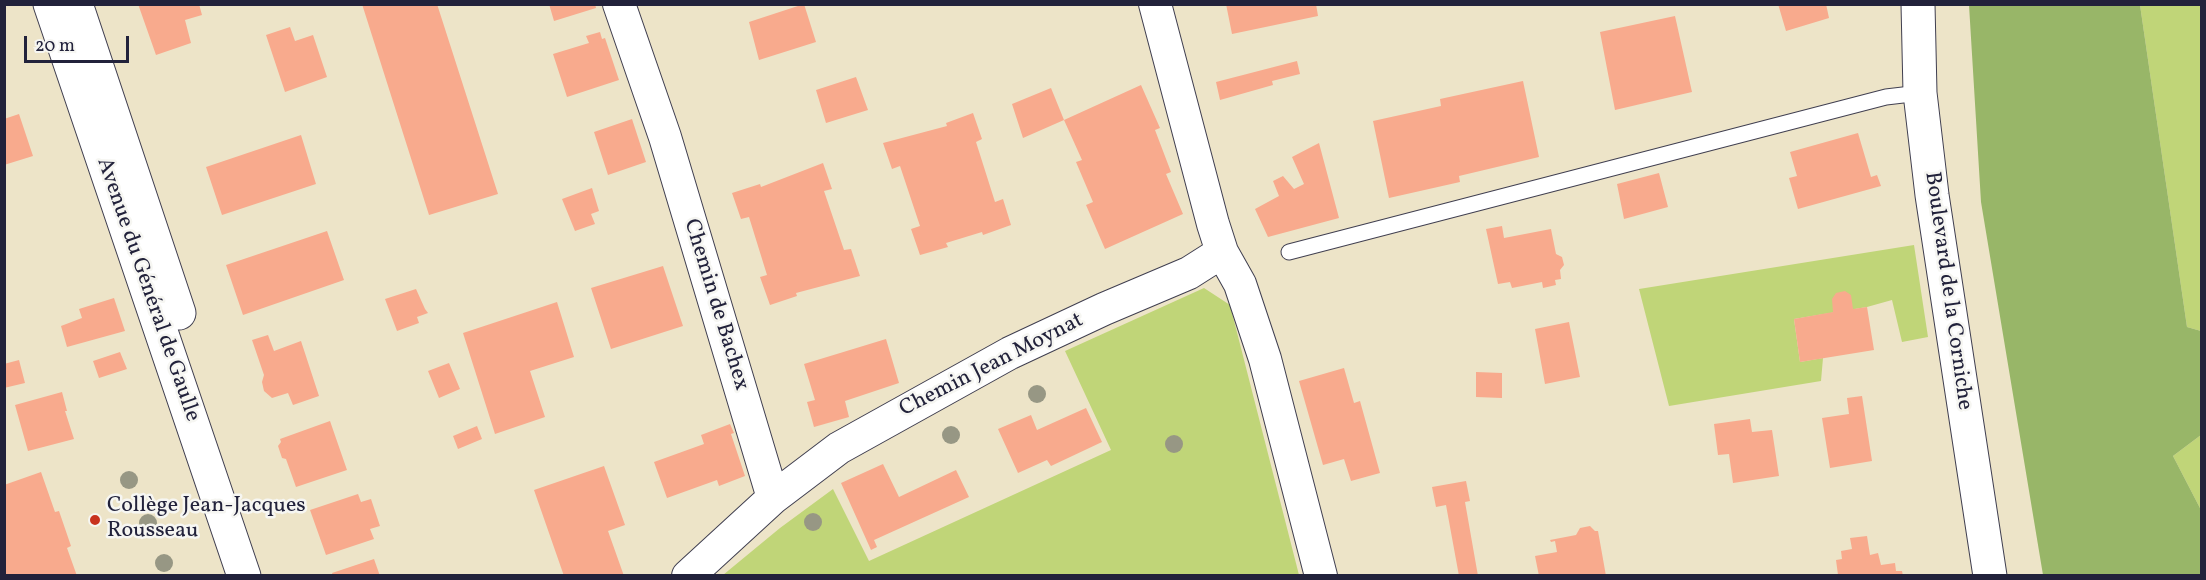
<!DOCTYPE html>
<meta charset="utf-8">
<style>
body{margin:0}
#map{position:relative;width:2206px;height:580px;overflow:hidden;background:#ede4c8;font-family:Vollkorn,serif}
canvas{display:block}
.frame{position:absolute;inset:0;border:6px solid #22223b;pointer-events:none}
.scale{position:absolute;left:24px;top:36px;width:105px;height:27px;box-sizing:border-box;border:3px solid #22223b;border-top:0;padding-left:8px;font-size:18px;line-height:21px;white-space:nowrap;color:#22223b;-webkit-text-stroke:4px #f6f6f2;paint-order:stroke}
</style>
<div id="map">
<canvas width="2206" height="580"></canvas>
<div class="frame"></div>
<div class="scale">20 m</div>
</div>
<script>
const ctx = document.querySelector('canvas').getContext('2d');
ctx.lineJoin = 'round';
function paint(path, color) {
  ctx.fillStyle = color;
  ctx.fill(path, 'evenodd');
}
function strokePath(path, color, width, dash) {
  ctx.strokeStyle = color;
  ctx.lineWidth = width;
  ctx.lineCap = dash ? 'butt' : 'round';
  ctx.setLineDash(dash || []);
  ctx.stroke(path);
}
function drawText(font, color, halo, rows, align = 'center') {
  ctx.font = font + ' Vollkorn,serif';
  ctx.lineWidth = 5;
  ctx.setLineDash([]);
  ctx.textBaseline = 'middle';
  ctx.strokeStyle = halo;
  ctx.fillStyle = color;
  for (const [text, x, y, turn = 0] of rows) {
    ctx.save();
    ctx.translate(x, y);
    ctx.rotate((+turn || 0) * Math.PI / 180);
    ctx.textAlign = isNaN(turn) ? turn : align;
    if (halo) ctx.strokeText(text, 0, 0);
    ctx.fillText(text, 0, 0);
    ctx.restore();
  }
}
paint(new Path2D(`
 M2140,5H2201V331L2187,327Z
 M1914,245L1928,337L1902,342L1892,300L1867,307L1794,319L1800,362L1823,358L1821,381L1669,406L1639,289Z
 M1204,288L1230,305L1299,575H723L780,528L833,489L869,561L1111,450L1065,351Z
 M2201,435V510L2173,456Z`), '#c0d578');
paint(new Path2D(`
 M1969,5H2140L2187,327L2201,331V435L2173,456L2201,510V575H2043L1981,202Z`), '#98b668');
paint(new Path2D(`
 M138,4H199L202,15L185,20L191,43L156,55Z
 M362,4H437L498,194L429,215Z
 M549,4H595L596,8L554,21Z
 M804,4L816,42L759,60L749,22Z
 M1226,4H1316L1318,16L1232,34Z
 M1778,4H1826L1829,18L1786,31Z
 M1675,16L1692,92L1615,110L1600,32Z
 M290,27L295,41L313,35L327,77L285,92L266,35Z
 M600,32L602,39L605,38L619,80L567,97L553,54L589,43L586,36Z
 M1297,61L1300,74L1272,81L1273,85L1220,100L1216,82Z
 M856,77L868,110L826,123L816,90Z
 M1523,81L1539,157L1459,176L1460,182L1389,198L1373,121L1441,106L1440,99Z
 M1141,85L1160,128L1155,130L1171,172L1166,174L1183,214L1105,249L1086,205L1093,202L1076,162L1082,160L1064,120Z
 M1051,88L1064,120L1023,138L1012,104Z
 M973,113L982,139L976,142L995,202L1003,199L1011,225L983,235L982,232L946,243L948,247L920,255L911,229L920,226L900,166L892,169L883,143L947,126L946,123Z
 M19,114L33,156L4,165V119Z
 M632,119L646,162L608,175L594,132Z
 M1858,133L1871,177L1877,175L1881,186L1798,209L1789,178L1797,176L1790,152Z
 M301,135L316,184L222,215L206,167Z
 M1319,143L1339,218L1268,237L1255,209L1279,196L1273,181L1283,176L1294,189L1304,184L1292,157Z
 M823,163L832,189L824,191L844,250L851,249L860,276L796,293L797,296L770,305L760,277L767,275L749,217L741,219L732,193L760,184L761,187Z
 M1659,173L1668,207L1624,219L1617,184Z
 M592,188L599,211L591,214L595,224L575,231L562,199Z
 M1502,226L1504,238L1551,229L1556,254L1562,257L1564,265L1560,270L1561,279L1555,280L1556,285L1543,288L1542,282L1512,288L1510,282L1498,284L1486,229Z
 M327,231L344,280L243,315L226,265Z
 M663,266L683,326L611,349L591,288Z
 M416,289L425,309L428,313L417,317L419,323L397,331L385,299Z
 M1845,291L1851,295L1853,309L1867,307L1874,350L1800,362L1794,319L1833,312L1832,299L1836,293Z
 M114,298L125,331L67,347L61,326L82,318L79,309Z
 M557,302L574,357L530,371L545,417L495,434L463,333Z
 M1569,322L1580,377L1545,384L1535,329Z
 M268,335L274,351L301,341L319,396L293,405L288,393L272,398L264,391L262,382L264,375L252,340Z
 M886,339L899,383L845,401L849,417L814,427L807,402L815,400L804,364Z
 M120,352L127,369L99,378L93,361Z
 M19,360L25,383L4,388V364Z
 M449,363L460,389L439,398L428,371Z
 M1344,368L1354,403L1360,401L1380,473L1351,481L1344,459L1323,465L1299,381Z
 M1476,372L1502,373V398L1476,397Z
 M62,392L67,411H65L74,439L28,451L15,405Z
 M1862,396L1872,461L1830,468L1822,418L1849,414L1847,398Z
 M1086,408L1102,442L1051,466L1047,460L1018,473L998,429L1031,415L1037,430Z
 M1750,419L1752,432L1772,430L1779,476L1733,483L1729,454L1718,455L1714,424Z
 M330,421L347,470L296,487L286,459L282,458L278,446L281,442L280,439Z
 M730,424L734,433L731,434L745,476L719,486L717,480L667,498L654,462L704,444L701,435Z
 M477,426L482,439L458,449L453,436Z
 M883,464L899,497L956,470L969,497L874,540L877,547L871,550L841,483Z
 M604,466L625,525L608,531L624,576H564L534,490Z
 M41,472L55,512L59,511L71,546L67,548L77,576H4V485Z
 M1466,481L1470,501L1465,502L1478,576H1459L1446,505L1436,507L1432,487Z
 M358,494L361,502L371,499L380,526L370,529L374,539L326,555L310,510Z
 M1590,526L1595,531H1598L1606,576H1539L1535,556L1557,552L1555,541L1551,542L1550,540L1576,535L1580,528Z
 M1867,536L1870,555L1878,553L1881,565L1895,563L1896,571H1902L1903,576L1838,575L1836,560L1842,559L1841,551L1852,549L1850,538Z
 M374,559L380,576H333L332,573Z`), '#f8aa8d');
const service = new Path2D(`
 M1289,252L1886,97L1920,93`);
const minor = new Path2D(`
 M619,4L665,137L773,498
 M1155,4L1213,224L1222,252L1240,284L1265,359L1321,576
 M688,576L773,498L839,448L1010,353L1104,309L1189,273L1222,252`);
const tertiary = new Path2D(`
 M1918,4L1920,93L1932,195L1990,576`);
const secondary = new Path2D(`
 M50,4L244,576
 M76,4L179,313`);
strokePath(service, '#403f50', 17);
strokePath(minor, '#403f50', 34);
strokePath(tertiary, '#403f50', 35);
strokePath(secondary, '#403f50', 35);
strokePath(service, '#fff', 15);
strokePath(minor, '#fff', 32);
strokePath(tertiary, '#fff', 33);
strokePath(secondary, '#fff', 33);
ctx.fillStyle = '#979784';
for (const [x, y] of [
 [1037,394],
 [951,435],
 [1174,444],
 [129,480],
 [813,522],
 [148,523],
 [164,563]
]) {
  ctx.beginPath();
  ctx.arc(x, y, 9, 0, 2 * Math.PI);
  ctx.fill();
}
for (const [x, y, r, color] of [
 [95,520,6,"#c8321e"]
]) {
  const dot = new Path2D();
  dot.arc(x, y, r, 0, 2 * Math.PI);
  ctx.fillStyle = color;
  ctx.fill(dot);
  strokePath(dot, '#f6f6f2', 2);
}
drawText('22px', '#22223b', '#f6f6f2', [
 ["Avenue du Général de Gaulle",147,290,71],
 ["Boulevard de la Corniche",1947,291,82],
 ["Chemin de Bachex",715,305,73],
 ["Chemin Jean Moynat",992,366,-27]
]);
drawText('22px', '#22223b', '#f6f6f2', [
 ["Collège Jean-Jacques",107,507],
 ["Rousseau",107,532]
], 'left');
</script>
